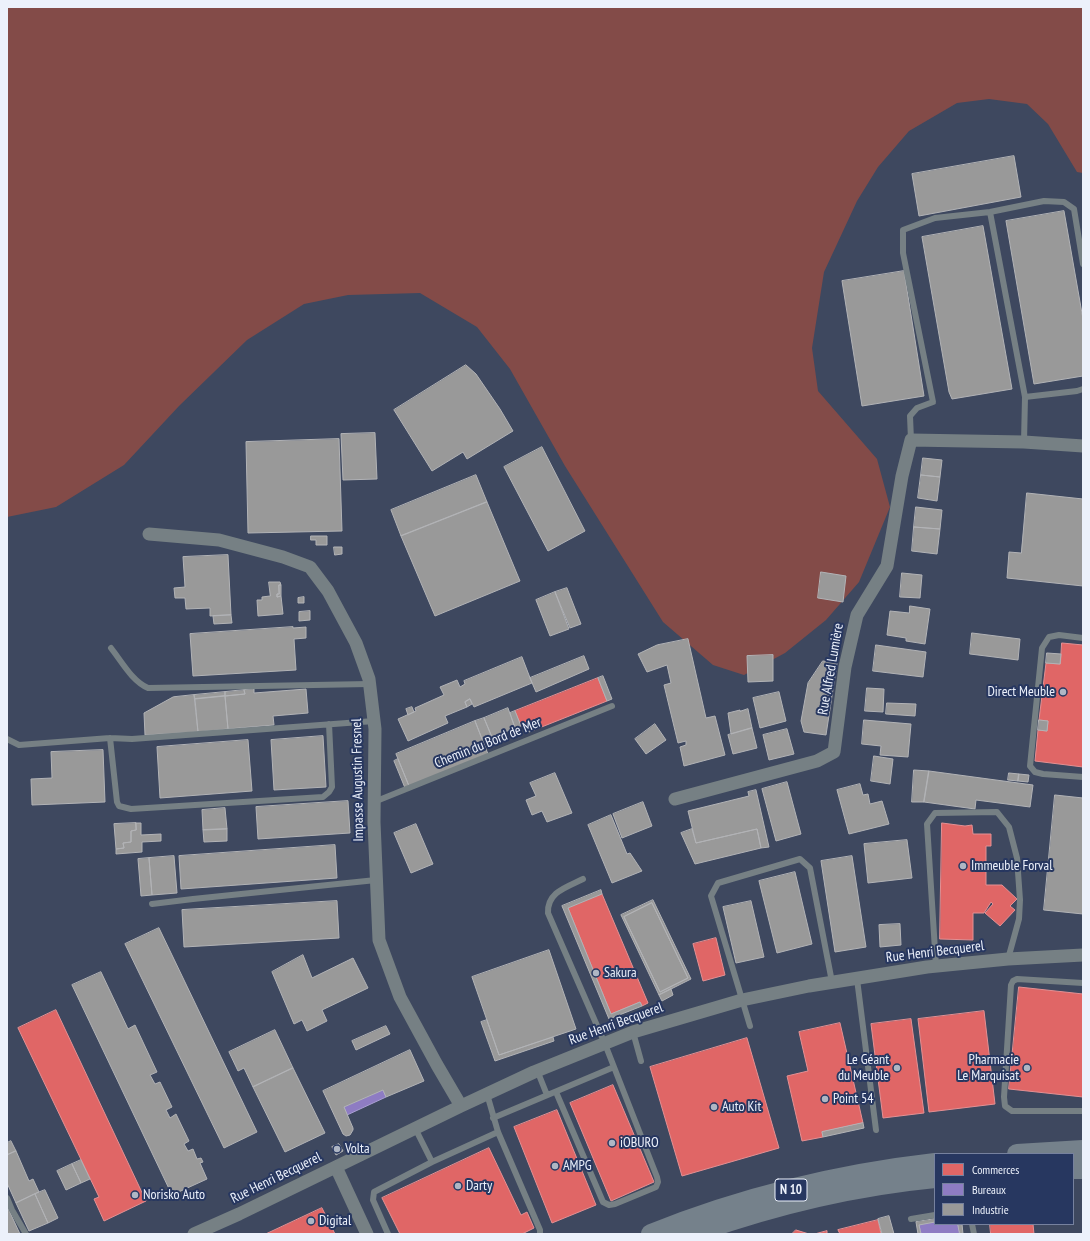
<!DOCTYPE html>
<meta charset="utf-8">
<style>
body{margin:0}
#map{position:relative;width:1090px;height:1241px;overflow:hidden;background:#3e485f;font-family:"PT Sans Narrow",sans-serif}
canvas{display:block}
.frame{position:absolute;inset:0;border:8px solid #ecf1fb;pointer-events:none}
.legend{position:absolute;left:934px;top:1153px;width:140px;height:72px;box-sizing:border-box;background:#273760;border:1px solid #76819e;margin:0;padding:5px 7px;list-style:none;font-size:12px;color:#ecf1fb}
.legend li{display:flex;align-items:center;gap:8px;height:20px}
.legend b{width:20px;border:1px solid #76819e}
</style>
<div id="map">
<canvas width="1090" height="1241"></canvas>
<div class="frame"></div>
<ul class="legend">
<li><b style="height:11px;background:#e06666"></b>Commerces</li>
<li><b style="height:11px;background:#8e7cc3"></b>Bureaux</li>
<li><b style="height:11px;background:#999"></b>Industrie</li>
</ul>
</div>
<script>
const ctx = document.querySelector('canvas').getContext('2d');
ctx.lineJoin = 'round';
function paint(path, color) {
  ctx.fillStyle = color;
  ctx.fill(path, 'evenodd');
}
function strokePath(path, color, width, dash) {
  ctx.strokeStyle = color;
  ctx.lineWidth = width;
  ctx.lineCap = dash ? 'butt' : 'round';
  ctx.setLineDash(dash || []);
  ctx.stroke(path);
}
function drawText(font, color, halo, rows, align = 'center') {
  ctx.font = font + ' "PT Sans Narrow",sans-serif';
  ctx.lineWidth = 4;
  ctx.setLineDash([]);
  ctx.textBaseline = 'middle';
  ctx.strokeStyle = halo;
  ctx.fillStyle = color;
  for (const [text, x, y, turn = 0] of rows) {
    ctx.save();
    ctx.translate(x, y);
    ctx.rotate((+turn || 0) * Math.PI / 180);
    ctx.textAlign = isNaN(turn) ? turn : align;
    if (halo) ctx.strokeText(text, 0, 0);
    ctx.fillText(text, 0, 0);
    ctx.restore();
  }
}
paint(new Path2D(`
 M7,7H1083V173L1077,172L1048,124L1027,104L989,99L957,103L909,131L878,167L857,201L824,272L812,348L818,391L877,459L890,507L859,582L826,620L785,653L744,675L713,665L663,622L565,466L510,369L477,327L420,293L348,295L304,304L247,340L179,406L124,465L56,507L7,517Z`), '#834b48');
const shops = new Path2D(`
 M1062,643L1083,645V767L1035,761L1038,730L1047,731L1048,721L1039,720L1046,663L1060,664Z
 M598,678L607,701L534,730L532,726L527,728L526,724L521,726L515,711Z
 M942,823L965,826L972,825L973,834H991V846H986V885H1002L1017,899L1010,906L1015,910L1000,926L985,913L993,904L991,902L984,913H973V940L940,939Z
 M602,894L648,1003L642,1006L640,1002L611,1014L568,908Z
 M716,938L725,975L703,981L693,944Z
 M1019,987L1083,994V1097L1009,1089Z
 M56,1010L146,1201L104,1221L94,1199L99,1197L18,1028Z
 M984,1011L995,1104L929,1112L918,1019Z
 M911,1019L924,1113L883,1118L871,1024Z
 M840,1023L863,1123L822,1132L823,1137L802,1141L787,1076L808,1071L799,1032Z
 M747,1038L779,1148L682,1176L650,1067Z
 M613,1085L654,1182L611,1201L570,1103Z
 M557,1110L596,1205L552,1223L514,1127Z
 M489,1148L521,1215L527,1212L534,1228L522,1234H400L382,1198Z
 M322,1208L335,1234H266Z
 M878,1220L881,1234H840L838,1230Z
 M990,1224H1033L1034,1234H991Z
 M796,1230L809,1234H792Z
 M827,1231V1234H815Z`);
paint(shops, '#e06666');
strokePath(shops, '#e49093', 1);
const offices = new Path2D(`
 M383,1090L386,1097L347,1115L344,1107Z
 M935,1222V1224H958L960,1234H921L919,1225Z`);
paint(offices, '#8e7cc3');
strokePath(offices, '#aa9fd4', 1);
const industry = new Path2D(`
 M1014,156L1021,197L919,216L912,174Z
 M1064,211L1083,319V376L1034,384L1006,221Z
 M983,226L1012,389L952,399L949,392L922,237Z
 M904,271L924,396L862,406L842,281Z
 M466,365L476,374L500,409L513,431L467,459L463,452L432,471L394,410Z
 M375,433L377,479L343,480L341,434Z
 M339,439L342,531L248,533L246,442Z
 M542,447L585,531L548,551L504,467Z
 M923,458L942,460L940,477L921,475Z
 M476,475L487,502L401,536L391,510Z
 M921,475L940,477L937,501L918,498Z
 M1027,493L1083,499V586L1007,578L1009,552L1021,553Z
 M487,502L520,581L435,616L401,536Z
 M916,507L942,510L940,529L914,527Z
 M914,527L940,529L937,554L912,551Z
 M311,536H327V545H316V540H311Z
 M334,547H342V554L335,555Z
 M228,555L231,615L210,616V608L186,609L185,598H175L174,588L185,587L183,557Z
 M821,572L846,576L843,602L818,598Z
 M902,573L922,575L920,598L900,597Z
 M269,582H280L281,585H279V594H277V597L281,596L283,614L258,616L257,600H262V597L270,596Z
 M279,585H281V596L277,597V594H279Z
 M567,588L581,624L570,628L555,592Z
 M555,592L569,629L550,636L536,600Z
 M304,597V603H298V598Z
 M910,606L930,609L925,644L906,641V638L887,635L890,611L909,613Z
 M310,611V620L299,621V612Z
 M231,615L232,623L214,624L213,616Z
 M293,627V628L306,627V638L294,639L296,670L193,676L190,634Z
 M972,633L1020,639L1018,660L970,654Z
 M688,639L706,718L715,716L725,755L684,766L680,747L686,745V741L678,743L664,685L671,683L667,665L647,672L638,654L657,645Z
 M876,645L926,652L923,677L873,671Z
 M1047,653L1061,654L1060,664L1046,663Z
 M773,655V681L748,682L747,656Z
 M584,656L589,669L536,692L530,678Z
 M522,657L532,683L474,707L470,699L465,702L467,707L445,716L448,723L408,741L398,719L416,711L415,708L444,695L440,687L457,680L460,687L465,684L464,681Z
 M823,661L837,663L826,735L804,732L801,721L808,683Z
 M603,676L612,699L607,701L598,678Z
 M867,688L884,689L883,712L865,711Z
 M254,689V693L306,689L308,713L273,716L274,725L228,729L225,696L245,694L244,690Z
 M244,690L245,694L225,696V692Z
 M225,692V696L195,699L194,695Z
 M779,692L786,721L760,728L753,698Z
 M194,695L198,732L145,735L144,713L173,697Z
 M225,696L228,729L198,732L195,699Z
 M470,699L472,704L467,707L465,702Z
 M887,703L916,704L915,716L886,714Z
 M412,707L414,712L408,715L406,709Z
 M508,708L515,728L492,737L484,718Z
 M748,709L752,728L731,734L728,713L740,710V711Z
 M515,711L521,726L515,728L510,713Z
 M484,718L491,735L482,739L475,721Z
 M864,720L911,724L908,757L880,755L881,746L862,744Z
 M1039,720L1048,721L1047,731L1038,730Z
 M475,721L488,754L409,786L396,754Z
 M655,724L666,740L646,754L635,739Z
 M532,726L534,730L529,732L527,728Z
 M752,728L757,748L733,754L728,735Z
 M787,729L794,754L769,760L763,735Z
 M323,736L326,787L274,790L271,740Z
 M248,740L252,791L160,798L157,747Z
 M103,750L105,802L32,805L31,779L52,778L51,752Z
 M874,756L893,759L890,784L871,781Z
 M398,759L409,786L405,788L394,761Z
 M914,770L929,771L924,802H912Z
 M929,771L1033,785L1030,807L976,800L975,809L924,802Z
 M555,773L572,813L547,822L542,811L532,815L526,800L536,796L530,783Z
 M1009,773L1019,774L1018,781L1008,780Z
 M1019,774L1029,775L1028,782L1018,781Z
 M787,782L801,834L776,841L762,789Z
 M860,784L863,795L868,794L870,804L882,801L889,824L849,834L837,790Z
 M756,790L769,847L761,848L757,829L696,843L688,811L749,796L748,792Z
 M1055,795L1083,798V914L1044,910Z
 M348,801L350,833L258,839L256,807Z
 M643,802L652,826L622,838L613,814Z
 M225,808L227,829L203,830L202,810Z
 M611,815L627,854L630,853L642,871L612,883L588,825Z
 M136,823V830L131,831V842L123,843L124,848L116,849L114,824Z
 M136,823H141V835L161,834V841L142,842V852L116,854V849L124,848L123,843L131,842V831L136,830Z
 M416,824L433,864L411,873L394,833Z
 M227,829V841L204,842L203,830Z
 M692,829L696,843L757,829L761,848L695,864L681,833Z
 M907,840L912,878L868,883L864,844Z
 M335,845L337,878L181,889L179,856Z
 M174,856L177,893L152,895L149,858Z
 M852,856L866,947L835,952L821,861Z
 M149,858L152,895L141,896L138,859Z
 M795,872L812,944L777,953L759,881Z
 M601,890L602,894L568,908L611,1014L640,1002L642,1006L609,1019L562,906Z
 M653,900L691,979L659,995L621,915ZM652,903L688,978L660,992L624,917Z
 M337,901L339,938L184,947L182,910Z
 M751,901L764,957L736,963L723,907Z
 M652,903L688,978L660,992L624,917Z
 M900,924L901,945L880,947L879,925Z
 M159,928L257,1132L224,1148L125,944Z
 M549,950L576,1029L499,1055L472,977Z
 M303,955L312,978L353,958L368,988L322,1010L327,1021L307,1031L302,1020L294,1024L272,972Z
 M101,972L128,1029L135,1025L157,1072L150,1075L155,1084L160,1082L172,1107L166,1110L170,1118L176,1114L189,1141L184,1144L188,1151L193,1149L197,1159L201,1158L203,1162L200,1163L207,1179L172,1195L72,985Z
 M671,989L673,995L662,1001L659,995Z
 M487,1020L499,1055L553,1037L554,1041L495,1061L481,1022Z
 M386,1026L390,1034L356,1050L352,1041Z
 M275,1030L293,1068L253,1087L244,1068L238,1071L229,1052Z
 M410,1050L424,1081L386,1097L383,1090L344,1107L353,1128V1130L350,1135L346,1136L343,1134L323,1091Z
 M293,1068L325,1133L285,1152L253,1087Z
 M863,1123L864,1128L823,1137L822,1132Z
 M11,1141L16,1151L7,1155V1143Z
 M339,1144L343,1151L336,1155L332,1147Z
 M16,1151L29,1181L33,1179L39,1192L16,1203L7,1183V1155Z
 M81,1160L90,1179L81,1183L72,1164Z
 M72,1164L81,1183L66,1190L57,1171Z
 M45,1190L58,1218L48,1223L35,1194Z
 M35,1194L48,1223L29,1231L16,1203Z
 M7,1206L20,1234H7Z
 M889,1216L894,1234H882L878,1219Z
 M935,1219V1222L919,1225L921,1234H918L916,1222Z
 M958,1224H962L963,1234H960Z`);
paint(industry, '#999');
strokePath(industry, '#b2b3b6', 1);
strokePath(new Path2D(`
 M990,212L1025,397L1024,442
 M1025,397L1077,391L1083,389
 M911,440L910,416L917,408L933,402L903,253V230L935,218L990,212L1044,201L1064,202L1074,209L1083,264
 M1083,638L1059,635L1049,637L1042,648L1030,766L1035,772L1043,774L1083,777
 M111,648C122,662 132,681 148,688L369,684
 M110,738L117,802L119,806L131,809L323,797L329,792L332,787L329,724
 M7,739L19,745L110,738L132,739L374,721
 M374,802L612,706
 M152,904L193,899L376,880
 M936,966L927,824L935,813L997,812L1009,827L1017,858L1020,900L1019,919L1008,959
 M857,979L876,1130
 M1083,983L1017,979L1013,981L1011,985L1004,1097L1005,1106L1012,1111H1083
 M750,1026L711,896L718,883L800,859L810,868L832,982
 M633,1032L641,1061
 M537,1070L547,1095
 M556,1092L603,1202L609,1205L615,1204L656,1187L658,1182L657,1177L605,1044L548,913C547,892 567,887 583,879
 M487,1094L498,1132L540,1230V1234
 M493,1118L614,1067
 M415,1128L432,1162
 M7,1198L12,1210L26,1234
 M911,1219L935,1215
 M972,1224L974,1234
 M388,1234L373,1200L374,1192L432,1162L498,1132`), '#768084', 6);
strokePath(new Path2D(`
 M149,534L219,540L283,557L310,567L328,591L356,643L369,679L375,729L374,822L379,940L400,997L437,1065L461,1106
 M675,799L817,761L834,752L845,667L857,615L887,566L902,476L911,440L1024,442L1083,446
 M336,1167L367,1234
 M194,1234L239,1214L461,1106L534,1072L633,1032L742,1000L809,986L927,967L1008,959L1083,955`), '#768084', 13);
strokePath(new Path2D(`
 M1017,1154L1083,1150
 M1073,1169H1083
 M651,1234C741,1198 838,1174 935,1163
 M692,1234C770,1206 852,1186 935,1178`), '#75818b', 20);
for (const [x, y, r, color] of [
 [1063,692,4,"#afb6c4"],
 [963,866,4,"#afb6c4"],
 [596,973,4,"#afb6c4"],
 [897,1068,4,"#afb6c4"],
 [1027,1068,4,"#afb6c4"],
 [825,1099,4,"#afb6c4"],
 [714,1107,4,"#afb6c4"],
 [612,1143,4,"#afb6c4"],
 [337,1149,4,"#afb6c4"],
 [555,1166,4,"#afb6c4"],
 [458,1186,4,"#afb6c4"],
 [135,1195,4,"#afb6c4"],
 [311,1221,4,"#afb6c4"]
]) {
  const dot = new Path2D();
  dot.arc(x, y, r, 0, 2 * Math.PI);
  ctx.fillStyle = color;
  ctx.fill(dot);
  strokePath(dot, '#273760', 1.5);
}
for (const [x, y, w] of [
 [791,1190,32]
]) {
  const box = new Path2D();
  box.roundRect(x - w / 2, y - 11, w, 22, 3);
  ctx.fillStyle = '#273760';
  ctx.fill(box);
  strokePath(box, '#ecf1fb', 1);
}
drawText('bold 13px', '#ecf1fb', null, [
 ["N 10",791,1190]
]);
drawText('14px', '#ecf1fb', '#273760', [
 ["Rue Alfred Lumière",831,669,-80],
 ["Chemin du Bord de Mer",488,743,-22],
 ["Impasse Augustin Fresnel",358,780,-91],
 ["Rue Henri Becquerel",935,952,-7],
 ["Rue Henri Becquerel",616,1024,-20],
 ["Rue Henri Becquerel",276,1178,-26]
]);
drawText('14px', '#ecf1fb', '#273760', [
 ["Direct Meuble",1055,692,"right"],
 ["Immeuble Forval",971,866],
 ["Sakura",604,973],
 ["Le Géant",889,1060,"right"],
 ["du Meuble",889,1076,"right"],
 ["Pharmacie",1019,1060,"right"],
 ["Le Marquisat",1019,1076,"right"],
 ["Point 54",833,1099],
 ["Auto Kit",722,1107],
 ["iOBURO",620,1143],
 ["Volta",345,1149],
 ["AMPG",563,1166],
 ["Darty",466,1186],
 ["Norisko Auto",143,1195],
 ["Digital",319,1221]
], 'left');
</script>
